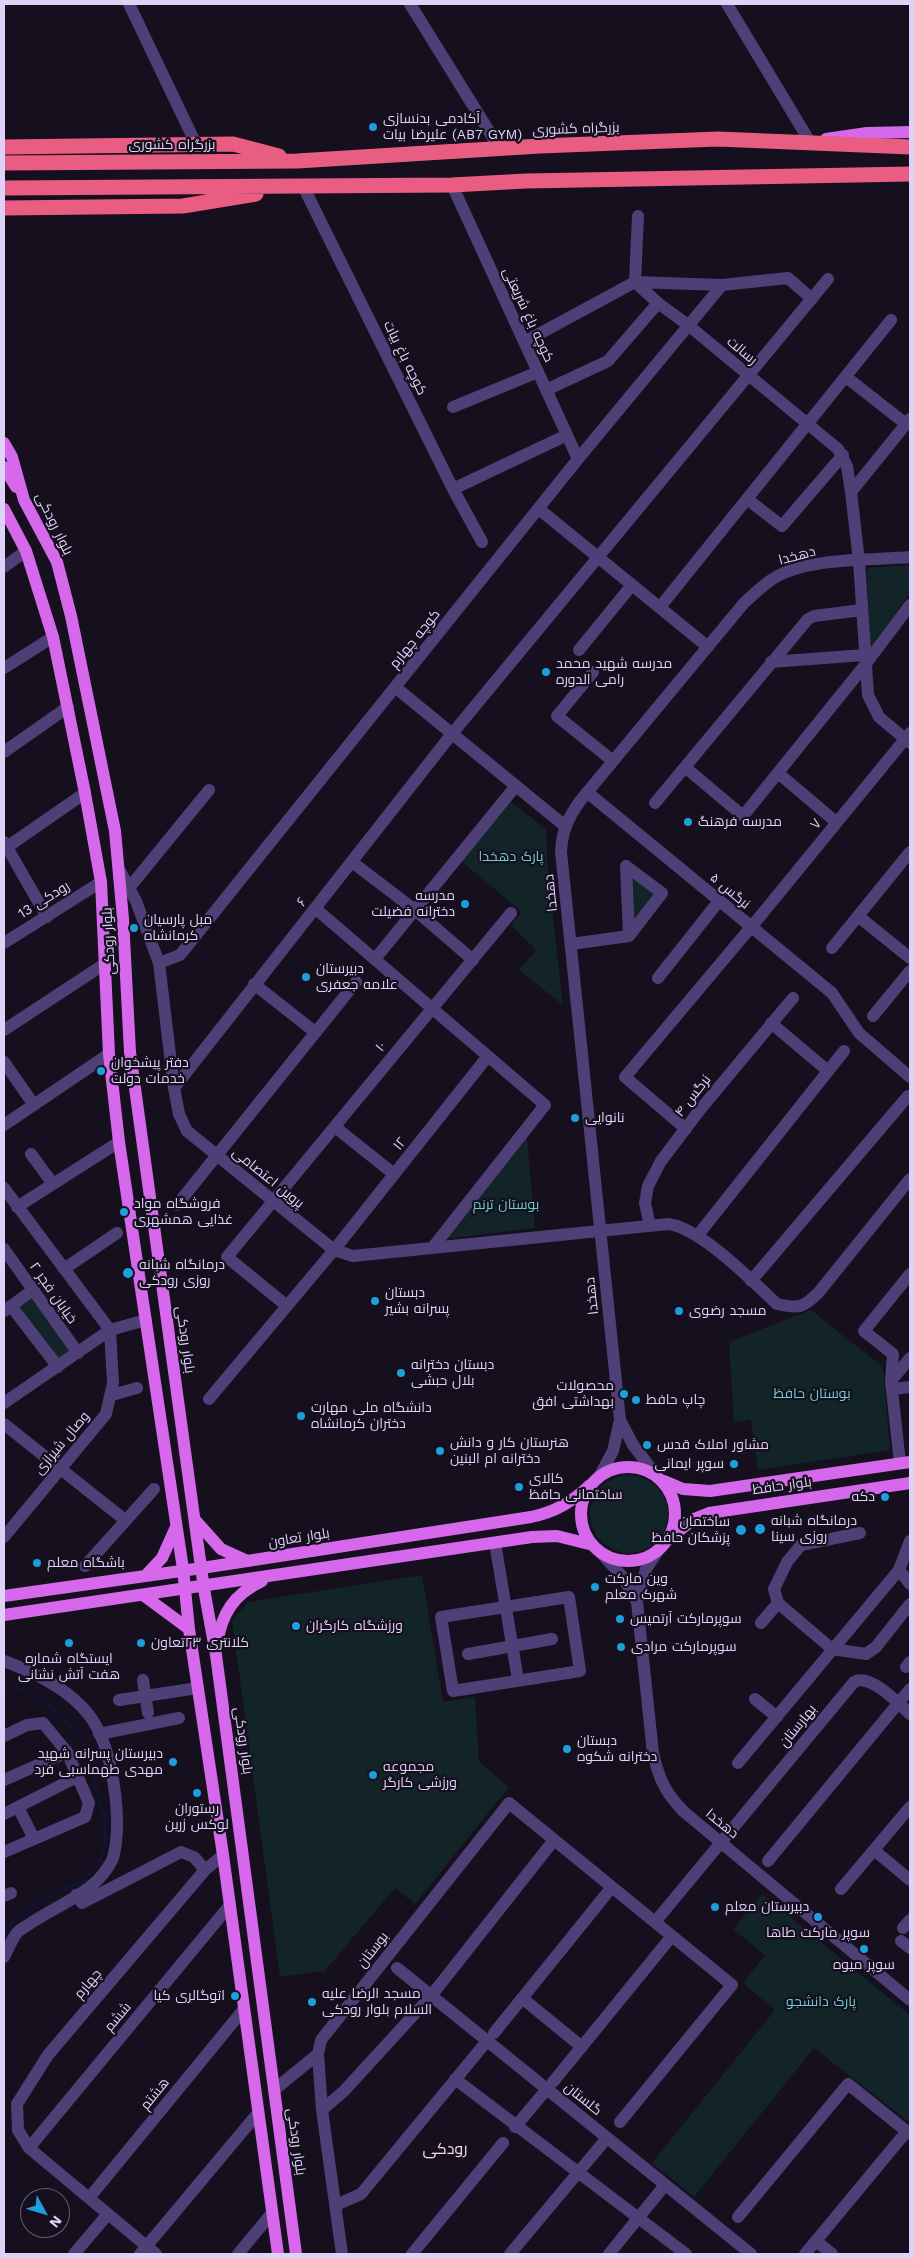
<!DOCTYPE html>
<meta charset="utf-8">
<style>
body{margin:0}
#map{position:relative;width:914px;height:2258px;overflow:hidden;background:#150f1e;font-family:"Work Sans",sans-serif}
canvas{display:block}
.frame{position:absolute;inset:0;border:5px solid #dfd2f9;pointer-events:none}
.north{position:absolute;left:20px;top:2188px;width:50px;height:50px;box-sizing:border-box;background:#150f1e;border:1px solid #665d76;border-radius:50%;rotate:129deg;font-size:14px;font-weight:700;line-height:20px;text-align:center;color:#dfd2f9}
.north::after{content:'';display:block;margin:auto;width:18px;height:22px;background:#1d9fdb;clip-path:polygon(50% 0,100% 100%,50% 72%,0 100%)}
</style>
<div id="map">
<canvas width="914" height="2258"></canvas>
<div class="frame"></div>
<div class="north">N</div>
</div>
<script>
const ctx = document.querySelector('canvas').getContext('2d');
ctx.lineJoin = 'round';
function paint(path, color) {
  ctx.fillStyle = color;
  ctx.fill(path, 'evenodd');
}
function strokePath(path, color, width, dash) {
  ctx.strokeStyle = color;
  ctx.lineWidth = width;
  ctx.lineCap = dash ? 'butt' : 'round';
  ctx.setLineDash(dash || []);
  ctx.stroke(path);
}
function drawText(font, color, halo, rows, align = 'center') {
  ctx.font = font + ' "Work Sans",Cairo,sans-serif';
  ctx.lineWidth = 4.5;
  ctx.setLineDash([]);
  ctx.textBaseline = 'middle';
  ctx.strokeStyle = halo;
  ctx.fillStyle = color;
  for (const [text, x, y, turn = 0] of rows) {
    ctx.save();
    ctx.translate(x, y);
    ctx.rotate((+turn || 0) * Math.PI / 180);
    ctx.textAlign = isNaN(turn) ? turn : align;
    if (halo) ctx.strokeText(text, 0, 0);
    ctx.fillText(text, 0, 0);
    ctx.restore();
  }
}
paint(new Path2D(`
 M910,565V593L870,649L867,568Z
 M511,802L546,829L548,873L563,1005L519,970L536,950L511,925L522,912L461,861Z
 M631,873L657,893L632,927Z
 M527,1138L535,1228L444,1239Z
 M32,1296L73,1353L58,1363L18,1306Z
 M811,1310L883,1367L890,1450L758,1470L751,1419L734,1423L729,1342Z
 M590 1514a39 39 0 1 1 78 0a39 39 0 1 1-78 0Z
 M422,1575L443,1702L475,1697L479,1762L509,1787L415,1904L395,1888L323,1973L321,1971L280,1977L232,1620L248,1602Z
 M762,1894L910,2015V2123L814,2048L694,2197L652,2163L775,2010L743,1983L765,1955L733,1929Z`), '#132428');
strokePath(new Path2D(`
 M4,1687L14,1688L40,1698L60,1715L77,1733L86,1750L105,1820V1843L100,1862L82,1882L61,1890L33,1905L14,1919L4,1933`), '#0f1537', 2.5);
strokePath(new Path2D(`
 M129,4L196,144
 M410,4L500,149
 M727,4L810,142
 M452,185L578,459
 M303,186L453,489L482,542
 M638,216L635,282L722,285
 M524,342L635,282L658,303L688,325L838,449L847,466L851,492L859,561L868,695L879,717L910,743
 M846,377L906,424
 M546,390L608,361L658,303
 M453,407L538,372
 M453,489L567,435
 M851,492L910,419
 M747,499L782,526L843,455
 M539,509L708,647
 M4,567L26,551
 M660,607L891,320
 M579,650L632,585
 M771,662L864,655
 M4,668L53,637
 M593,672L557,716L613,761
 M395,687L565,826
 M4,752L68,707
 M685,767L743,816L865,665L910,605
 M778,773L836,822
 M587,792L832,993L859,1033L910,1077
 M655,803L808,619L814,616L862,610
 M4,842L47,917
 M7,847L85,793
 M352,862L415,910L473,960
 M120,871L136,901L159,963L174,1088L179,1114L187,1131L334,1250L353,1256L668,1224C701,1228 752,1281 777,1304C799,1309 803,1308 819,1292L910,1179
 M129,888L209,790
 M316,909L545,1105L433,1247
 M858,916L910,958
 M4,943L101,882
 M571,944L629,936L662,893L626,866L629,936
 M832,948L910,852
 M375,959L515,787
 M159,963L180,955L578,459L722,285L788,278L812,299
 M658,978L719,901
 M254,984L315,1032
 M873,1016L910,971
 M771,1023L828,1071
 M4,1030L106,963
 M4,1062L34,1105
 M174,1088L451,735L828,279
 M4,1125L109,1054
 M335,1127L394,1174
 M686,1129L625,1077L762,914L910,733
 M31,1154L53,1184
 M4,1188L110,1330L113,1383L106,1414L4,1537
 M177,1205L356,982
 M17,1207L119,1142
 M650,1226L645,1203L648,1186L661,1161L699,1111L793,998
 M698,1235L844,1051
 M4,1249L78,1353
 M64,1269L117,1233
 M751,1281L908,1096
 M11,1306L33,1290
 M287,1306L227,1257L511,913
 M4,1311L11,1306L58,1367
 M891,1381L910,1358
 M892,1389L910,1387
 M112,1395L137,1388
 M209,1399L334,1250L488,1056
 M4,1403L110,1330L146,1320
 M4,1424L125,1520
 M900,1463L891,1381L893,1354L864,1331L910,1274
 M600,1475L613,1451L620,1420
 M656,1475L633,1445L620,1420L561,852C562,831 568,818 580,801L744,603C756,592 769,579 784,573C817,558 874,560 910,557
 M495,1543L518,1680
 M599,1551L622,1576L637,1602
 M658,1551L646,1569L637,1602L653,1753C659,1779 665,1792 683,1811L910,2000
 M85,1566L154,1489
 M899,1570L910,1584
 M569,1597L580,1671L453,1691L441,1617Z
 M778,1603L832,1649L866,1654L876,1647L910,1604
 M761,1623L778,1603L774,1589L787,1562L801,1545L860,1533
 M468,1654L552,1639
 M4,1661C34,1672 69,1689 89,1715C113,1746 123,1821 113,1858C111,1863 107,1869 103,1874C89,1893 52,1909 31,1923C27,1926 20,1929 16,1934C11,1941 8,1950 4,1957
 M906,1667L910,1662
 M143,1680L148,1713
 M755,1699L777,1717
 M119,1700L198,1688
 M99,1734L179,1718
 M4,1736L27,1725L43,1723L67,1752L89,1803L85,1817L4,1852
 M738,1763L899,1570L910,1541
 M4,1780L67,1752
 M18,1807L34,1839
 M4,1814L77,1777
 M874,1850L910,1880
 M768,1861L910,1689
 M841,1889L910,1807
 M76,1895L82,1903L181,1852L194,1857L205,1870
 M4,1896L11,1893
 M655,1922L854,1682C870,1673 898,1703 910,1714
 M903,1928L910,1920
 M901,1941L910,1948
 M397,1968L751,2254
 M522,1998L582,2047
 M494,2033L612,1887
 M455,2079L686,2254
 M553,2082L672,1936
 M274,2090L318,2054
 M322,2110L344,2091L431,1996L554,1840
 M515,2127L547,2089
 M29,2148L230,1905
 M89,2198L244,2009
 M336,2205L361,2194L487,2041
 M738,2217L848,2084L910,2134
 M816,2241L832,2254
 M74,2254L108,2214
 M140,2254L258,2113
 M156,2254L29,2148L18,2130L17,2104L48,2055L205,1870L223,1855
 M238,2254L272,2213
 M342,2254L322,2110L318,2054L321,2040L509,1803L732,1985L620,2122
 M412,2254L503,2143
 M510,2254L607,2138
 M609,2254L665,2185
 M805,2254L907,2131`), '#4e4077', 12);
strokePath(new Path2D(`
 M826,139L867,133L910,132
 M4,443L12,457L24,500L57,562L71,616L115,831L123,919L130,1052L204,1589L216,1655L296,2254
 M4,467L16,487
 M4,509L26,551L53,637L85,793L101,882L109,1054L119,1142L183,1569L189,1629L223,1855L278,2254
 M581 1514a47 47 0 1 1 94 0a47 47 0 1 1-94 0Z
 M664,1481L683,1489L710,1491L910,1462
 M196,1521L221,1549L245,1560
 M671,1537L694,1519L709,1513L910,1483
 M146,1575L162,1558L176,1527
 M143,1595L189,1629
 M4,1596L202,1568L531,1517C555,1512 572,1502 590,1485
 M4,1615L532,1537L557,1536L593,1545
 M217,1645C221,1614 234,1594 262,1581`), '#d668eb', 12);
strokePath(new Path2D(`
 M4,147L233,144L279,156
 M4,163L297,161L540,146L718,139L910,147
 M4,188L452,185L526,181L910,174
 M4,208L183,206L256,194`), '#ea5d82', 15);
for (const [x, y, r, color] of [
 [373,127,5,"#1d9fdb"],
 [546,672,5,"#1d9fdb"],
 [688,822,5,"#1d9fdb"],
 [465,904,5,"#1d9fdb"],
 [134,928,5,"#1d9fdb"],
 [306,977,5,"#1d9fdb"],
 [101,1071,5,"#1d9fdb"],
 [575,1118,5,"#1d9fdb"],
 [124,1212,5,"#1d9fdb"],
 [128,1273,6,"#1d9fdb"],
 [375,1301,5,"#1d9fdb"],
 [679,1311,5,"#1d9fdb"],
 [401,1373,5,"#1d9fdb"],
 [624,1394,5,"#1d9fdb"],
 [636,1400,5,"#1d9fdb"],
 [301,1416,5,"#1d9fdb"],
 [647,1445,5,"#1d9fdb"],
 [440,1451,5,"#1d9fdb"],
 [734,1464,5,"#1d9fdb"],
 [519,1487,5,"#1d9fdb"],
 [885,1497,5,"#1d9fdb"],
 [760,1529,6,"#1d9fdb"],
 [741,1530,6,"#1d9fdb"],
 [37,1563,5,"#1d9fdb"],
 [595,1587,5,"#1d9fdb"],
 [620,1619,5,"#1d9fdb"],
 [296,1626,5,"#1d9fdb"],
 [69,1643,5,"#1d9fdb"],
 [141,1643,5,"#1d9fdb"],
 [621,1647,5,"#1d9fdb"],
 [567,1749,5,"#1d9fdb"],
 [173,1762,5,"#1d9fdb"],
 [373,1775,5,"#1d9fdb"],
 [197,1793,5,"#1d9fdb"],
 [715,1907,5,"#1d9fdb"],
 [818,1917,5,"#1d9fdb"],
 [864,1949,5,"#1d9fdb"],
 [235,1996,5,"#1d9fdb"],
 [312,2002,5,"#1d9fdb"]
]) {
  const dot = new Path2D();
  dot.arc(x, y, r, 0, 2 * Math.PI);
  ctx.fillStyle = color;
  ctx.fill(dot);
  strokePath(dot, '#150f1e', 2);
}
drawText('14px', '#dfd2f9', '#150f1e', [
 ["آکادمی بدنسازی",383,119],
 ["علیرضا بیات (AB7 GYM)",383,135],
 ["مدرسه شهید محمد",556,664],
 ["رامی الدوره",556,680],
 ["مدرسه فرهنگ",698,822],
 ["مدرسه",455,896,"right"],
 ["دخترانه فضيلت",455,912,"right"],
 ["مبل پارسیان",144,920],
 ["کرمانشاه",144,936],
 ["دبیرستان",316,969],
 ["علامه جعفری",316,985],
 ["دفتر پیشخوان",111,1063],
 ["خدمات دولت",111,1079],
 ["نانوایی",585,1118],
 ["فروشگاه مواد",134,1204],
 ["غذایی همشهری",134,1220],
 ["درمانگاه شبانه",139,1265],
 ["روزی رودکی",139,1281],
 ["دبستان",385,1293],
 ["پسرانه بشير",385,1309],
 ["مسجد رضوی",689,1311],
 ["دبستان دخترانه",411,1365],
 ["بلال حبشی",411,1381],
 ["محصولات",614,1386,"right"],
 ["بهداشتی افق",614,1402,"right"],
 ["چاپ حافط",646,1400],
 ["دانشگاه ملی مهارت",311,1408],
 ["دختران کرمانشاه",311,1424],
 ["هنرستان کار و دانش",450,1443],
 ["دخترانه ام البنین",450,1459],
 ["مشاور املاک قدس",657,1445],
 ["سوپر ایمانی",724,1464,"right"],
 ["کالای",529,1479],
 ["ساختمانی حافظ",529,1495],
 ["دکه",875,1497,"right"],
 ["درمانگاه شبانه",771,1521],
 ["روزی سینا",771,1537],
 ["ساختمان",730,1522,"right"],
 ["پزشکان حافظ",730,1538,"right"],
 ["باشگاه معلم",47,1563],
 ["وین مارکت",605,1579],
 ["شهرک معلم",605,1595],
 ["سوپرمارکت آرتمیس",630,1619],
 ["ورزشگاه کارگران",306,1626],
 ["کلانتری ۲۳تعاون",151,1643],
 ["سوپرمارکت مرادی",631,1647],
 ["ایستگاه شماره",69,1659,"center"],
 ["هفت آتش نشانی",69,1675,"center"],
 ["دبستان",577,1741],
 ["دخترانه شکوه",577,1757],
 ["دبیرستان پسرانه شهید",163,1754,"right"],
 ["مهدی طهماسبی فرد",163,1770,"right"],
 ["مجموعه",383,1767],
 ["ورزشی کارگر",383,1783],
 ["رستوران",197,1809,"center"],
 ["لوکس زرین",197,1825,"center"],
 ["دبیرستان معلم",725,1907],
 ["سوپر مارکت طاها",818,1933,"center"],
 ["سوپر میوه",864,1965,"center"],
 ["مسجد الرضا علیه",322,1994],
 ["السلام بلوار رودکی",322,2010],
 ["اتوگالری کیا",225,1996,"right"]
], 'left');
drawText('14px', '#dfd2f9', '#150f1e', [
 ["بزرگراه کشوری",576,129,-2],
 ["بزرگراه کشوری",172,145],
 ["کوچه باغ شریعتی",528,315,65],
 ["رسالت",742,351,40],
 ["کوچه باغ بیات",405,358,64],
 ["بلوار رودکی",54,524,64],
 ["دهخدا",797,556,-15],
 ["کوچه چهارم",415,639,-51],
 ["۷",816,824,-51],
 ["نرگس ۵",730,891,40],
 ["دهخدا",551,893,-96],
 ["رودکی 13",44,900,-32],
 ["۶",302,902,-51],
 ["بلوار رودکی",109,941,-93],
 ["۱۰",381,1047,-51],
 ["نرگس ۴",693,1096,-52],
 ["۱۲",400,1144,-51],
 ["پروین اعتصامی",268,1178,39],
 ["خیابان فجر ۲",53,1293,55],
 ["دهخدا",592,1296,-96],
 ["بلوار رودکی",185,1340,82],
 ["وصال شیرازی",62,1443,-50],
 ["بلوار حافظ",782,1486,-8],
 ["بلوار تعاون",299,1538,-9],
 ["بهارستان",798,1726,-51],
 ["بلوار رودکی",243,1741,82],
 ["دهخدا",722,1824,39],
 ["بوستان",373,1950,-52],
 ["چهارم",88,1984,-50],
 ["ششم",118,2017,-50],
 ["هشتم",155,2094,-51],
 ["گلستان",583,2099,39],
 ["بلوار رودکی",296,2142,82]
]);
drawText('14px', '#68cfcc', '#150f1e', [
 ["پارک دهخدا",511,857],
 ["بوستان ترنم",506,1205],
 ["بوستان حافظ",812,1394],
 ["پارک دانشجو",821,2002]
]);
drawText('16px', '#f9d4e4', '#150f1e', [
 ["رودکی",445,2149]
]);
</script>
